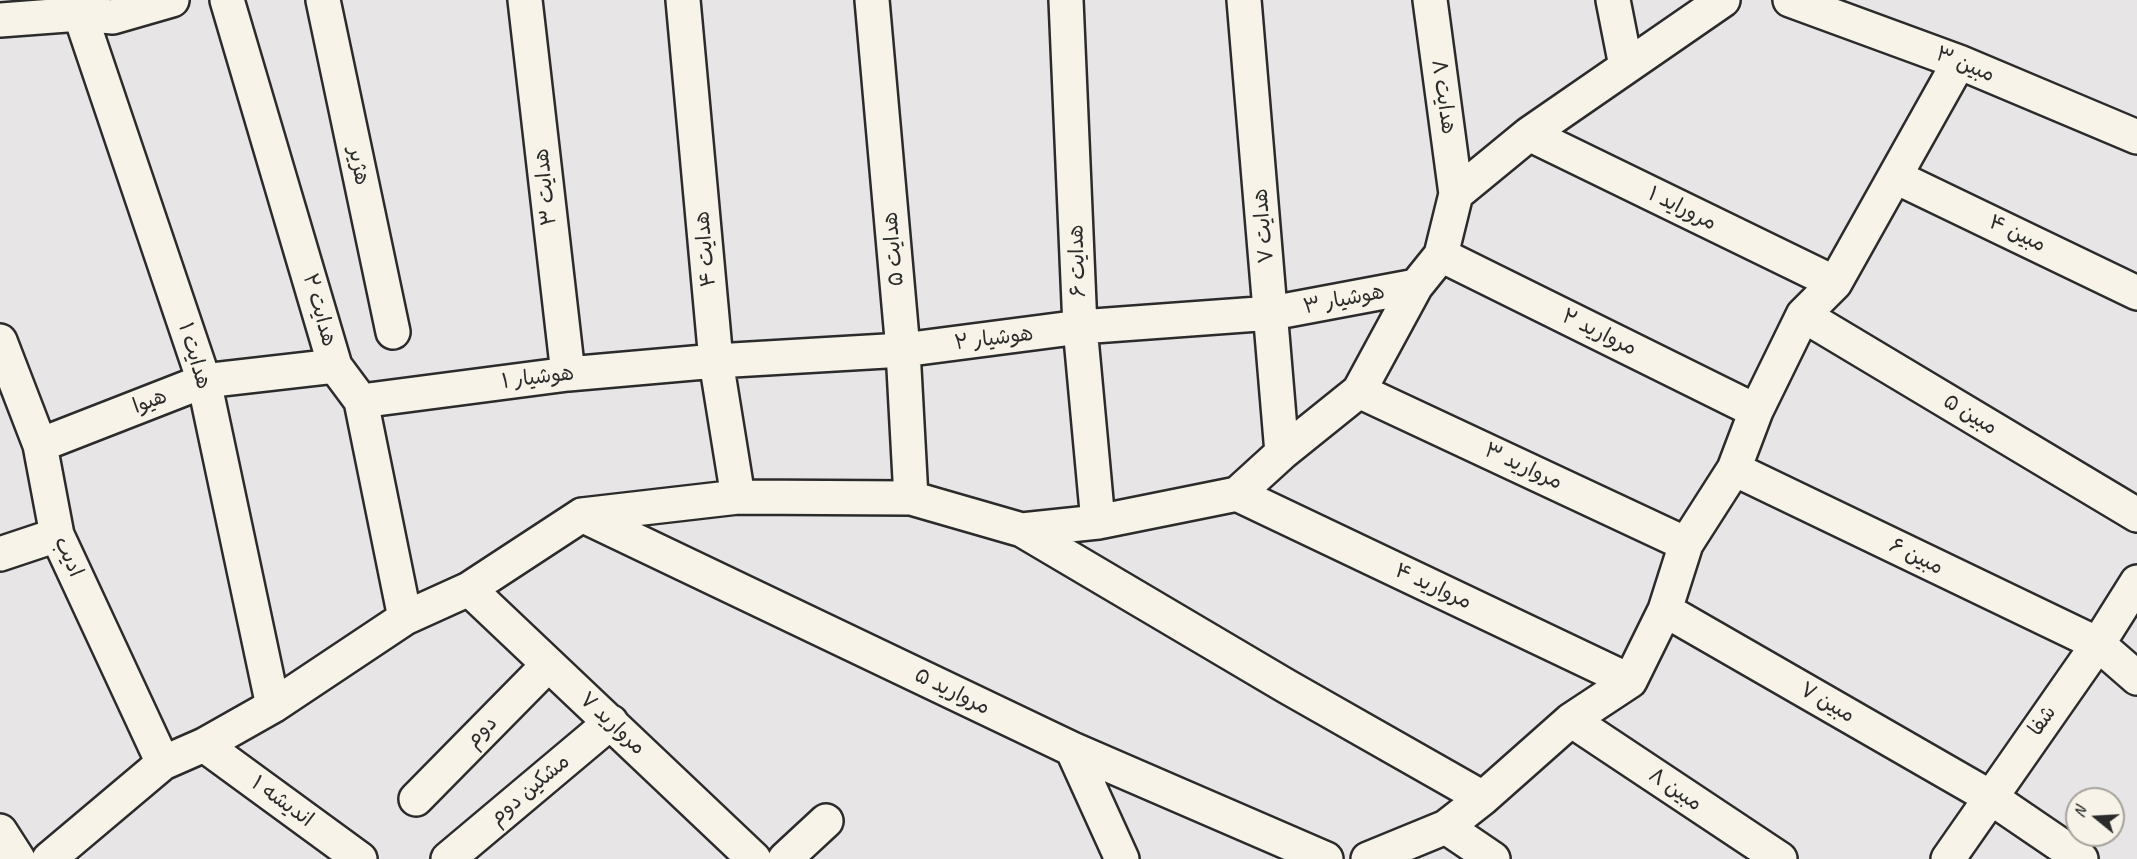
<!DOCTYPE html>
<meta charset="utf-8">
<style>
body{margin:0}
#map{position:relative;width:2137px;height:859px;overflow:hidden;background:#e8e5e6;font-family:Caveat,sans-serif}
canvas{display:block}
.north{position:absolute;left:2065px;top:787px;width:60px;height:60px;box-sizing:border-box;background:#f7f3e8;border:2px solid #a5a39c;border-radius:50%;rotate:288deg;font-size:16px;font-weight:700;line-height:24px;text-align:center;color:#2b2b2b}
.north::after{content:'';display:block;margin:auto;width:21px;height:27px;background:#2b2b2b;clip-path:polygon(50% 0,100% 100%,50% 72%,0 100%)}
</style>
<div id="map">
<canvas width="2137" height="859"></canvas>
<div class="north">N</div>
</div>
<script>
const ctx = document.querySelector('canvas').getContext('2d');
ctx.lineJoin = 'round';
function strokePath(path, color, width, dash) {
  ctx.strokeStyle = color;
  ctx.lineWidth = width;
  ctx.lineCap = dash ? 'butt' : 'round';
  ctx.setLineDash(dash || []);
  ctx.stroke(path);
}
function drawText(font, color, halo, rows, align = 'center') {
  ctx.font = font + ' Caveat,"Playpen Sans Arabic",sans-serif';
  ctx.lineWidth = 4.5;
  ctx.setLineDash([]);
  ctx.textBaseline = 'middle';
  ctx.strokeStyle = halo;
  ctx.fillStyle = color;
  for (const [text, x, y, turn = 0] of rows) {
    ctx.save();
    ctx.translate(x, y);
    ctx.rotate((+turn || 0) * Math.PI / 180);
    ctx.textAlign = isNaN(turn) ? turn : align;
    if (halo) ctx.strokeText(text, 0, 0);
    ctx.fillText(text, 0, 0);
    ctx.restore();
  }
}
const street = new Path2D(`
 M227,0L335,366L361,401L405,618
 M323,0L393,332
 M525,0L568,374
 M683,0L716,361L738,497
 M872,0L903,350L911,498
 M1066,0L1080,327L1098,522
 M1244,0L1282,453
 M1430,0L1456,194
 M1613,0L1626,66
 M1790,0L1959,62L2137,137
 M80,14L204,381L273,706
 M1529,134L1835,283
 M1896,177L2137,293
 M1441,255L1756,411
 M1803,315L2137,515
 M0,341L40,445L57,535L163,763
 M1359,391L1686,544
 M361,401L568,374L716,361L903,350L1080,327L1272,313L1416,286
 M40,445L204,381L335,366
 M1734,469L2098,644L2137,678
 M1237,494L1630,681
 M582,515L1072,749L1326,859
 M1022,530L1286,686L1483,798
 M0,554L57,535
 M469,589L754,859
 M1665,610L1990,797L2081,859
 M1571,720L1780,859
 M204,745L360,859
 M1072,749L1122,859
 M416,799L548,665
 M1446,827L1493,859
 M0,831L18,859
 M49,859L163,763L204,745L273,706L405,618L469,589L582,515L738,497L911,498L1022,530L1098,522L1237,494L1282,453L1359,391L1416,286L1441,255L1456,194L1529,134L1723,0
 M448,859L611,722
 M785,859L826,821
 M1368,859L1446,827L1483,798L1571,720L1630,681L1665,610L1686,544L1734,469L1756,411L1803,315L1835,283L1959,62
 M1948,859L2098,644L2137,582`);
const secondary = new Path2D(`
 M0,20L80,14L113,17L172,0`);
strokePath(street, '#2b2b2b', 38);
strokePath(secondary, '#2b2b2b', 38);
strokePath(street, '#f7f3e8', 33);
strokePath(secondary, '#f7f3e8', 33);
drawText('21px', '#2b2b2b', '#f7f3e8', [
 ["مبین ۳",1965,65,22],
 ["هدایت ۸",1443,97,82],
 ["هژیر",358,166,78],
 ["هدایت ۳",546,187,-96],
 ["مروراید ۱",1682,209,26],
 ["هدایت ۷",1264,226,-95],
 ["مبین ۴",2017,234,25],
 ["هدایت ۴",706,249,-95],
 ["هدایت ۵",894,249,-95],
 ["هدایت ۶",1078,261,-92],
 ["هوشیار ۳",1344,300,-11],
 ["هدایت ۲",319,310,74],
 ["مروارید ۲",1599,333,26],
 ["هوشیار ۲",994,339,-7],
 ["هدایت ۱",194,356,73],
 ["هوشیار ۱",538,378,-7],
 ["هیوا",150,402,-21],
 ["مبین ۵",1970,415,31],
 ["مروارید ۳",1523,467,25],
 ["ادیب",68,557,66],
 ["مبین ۶",1916,557,26],
 ["مروارید ۴",1433,587,25],
 ["مروارید ۵",952,692,26],
 ["مبین ۷",1827,703,30],
 ["شفا",2043,721,-55],
 ["مروارید ۷",612,724,43],
 ["دوم",482,732,-45],
 ["مشکین دوم",530,790,-40],
 ["مبین ۸",1675,790,34],
 ["اندیشه ۱",282,802,36]
]);
</script>
